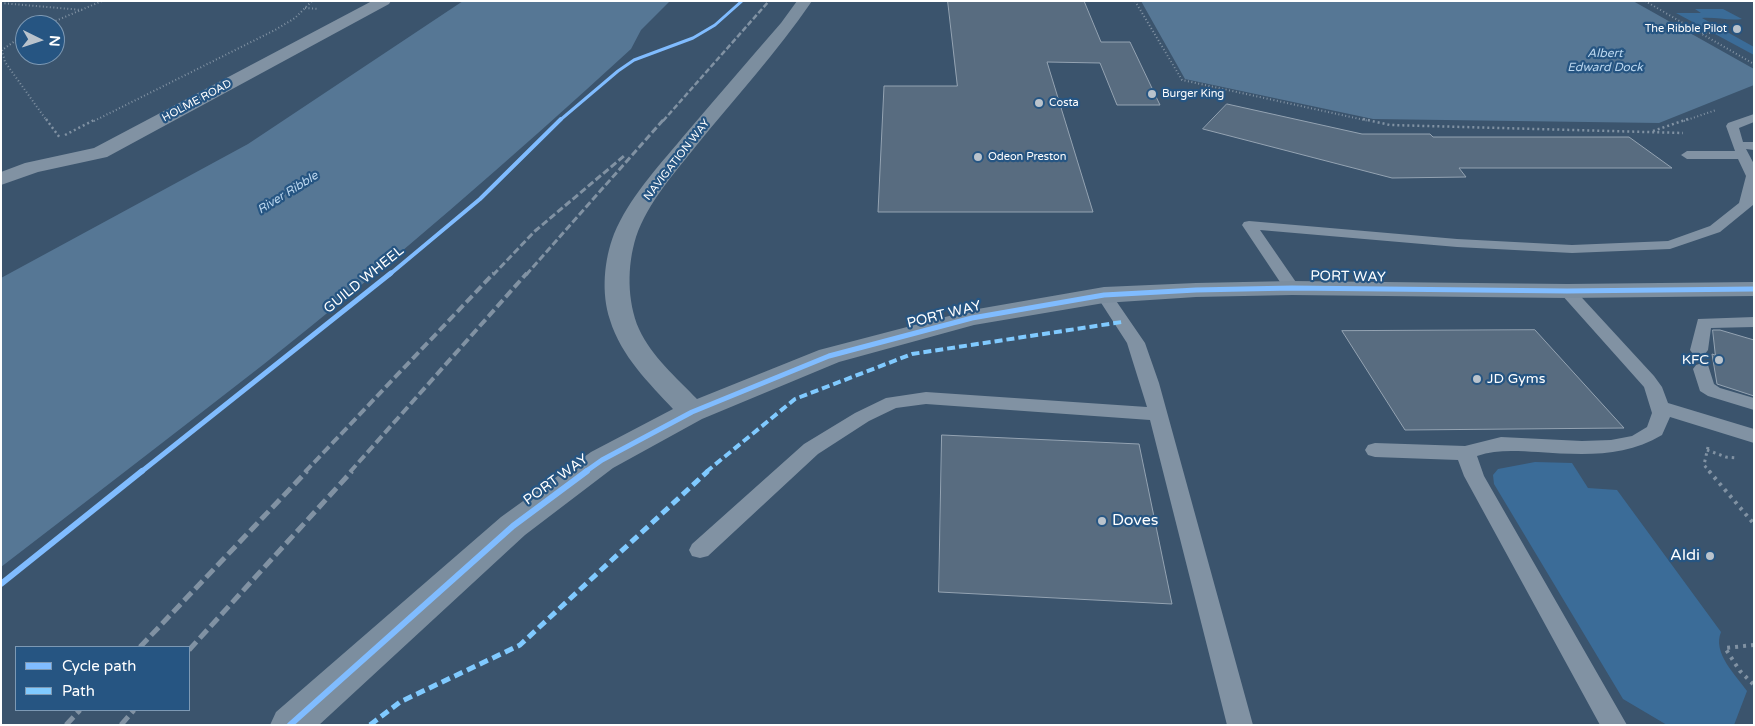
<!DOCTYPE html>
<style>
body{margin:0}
#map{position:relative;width:1755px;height:726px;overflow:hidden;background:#3b546d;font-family:"Varela Round",sans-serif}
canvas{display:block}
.frame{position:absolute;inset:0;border:2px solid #fff;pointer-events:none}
.legend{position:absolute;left:15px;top:646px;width:175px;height:65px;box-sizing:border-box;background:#265582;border:1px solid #7d99b4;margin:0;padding:6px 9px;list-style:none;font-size:15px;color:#fff}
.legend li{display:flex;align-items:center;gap:10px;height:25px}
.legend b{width:25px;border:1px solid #7d99b4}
.north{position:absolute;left:15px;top:15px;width:50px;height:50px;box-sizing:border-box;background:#265582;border:1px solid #7d99b4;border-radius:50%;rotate:94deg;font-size:14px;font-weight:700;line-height:20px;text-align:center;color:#fff}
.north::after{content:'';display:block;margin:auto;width:18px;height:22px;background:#bac3cc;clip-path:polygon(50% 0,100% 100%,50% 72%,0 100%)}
</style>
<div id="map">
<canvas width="1755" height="726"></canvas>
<div class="frame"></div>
<ul class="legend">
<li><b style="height:6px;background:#80bcff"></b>Cycle path</li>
<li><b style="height:6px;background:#80caff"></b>Path</li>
</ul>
<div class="north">N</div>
</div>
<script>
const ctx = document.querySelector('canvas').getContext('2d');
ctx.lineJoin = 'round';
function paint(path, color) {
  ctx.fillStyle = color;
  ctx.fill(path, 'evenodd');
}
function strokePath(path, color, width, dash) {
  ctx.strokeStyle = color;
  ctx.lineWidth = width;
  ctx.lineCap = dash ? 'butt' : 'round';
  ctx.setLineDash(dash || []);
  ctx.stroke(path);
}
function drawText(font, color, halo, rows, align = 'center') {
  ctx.font = font + ' "Varela Round",sans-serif';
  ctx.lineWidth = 4.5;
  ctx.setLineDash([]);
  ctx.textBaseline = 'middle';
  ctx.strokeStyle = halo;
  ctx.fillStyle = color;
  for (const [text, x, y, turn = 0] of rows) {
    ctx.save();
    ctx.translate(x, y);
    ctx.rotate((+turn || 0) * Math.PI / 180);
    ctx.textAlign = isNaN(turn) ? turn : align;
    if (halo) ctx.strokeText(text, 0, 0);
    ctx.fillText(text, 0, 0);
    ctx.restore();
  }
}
paint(new Path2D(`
 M1695,9H1723L1742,19C1729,21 1716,17 1702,18L1754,47V55L1676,13H1701Z
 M1535,462L1572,463L1588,488L1617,490L1721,632C1712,653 1736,675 1747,691L1734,725H1667L1623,699L1494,484L1493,475L1498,469Z`), '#3b6c98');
paint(new Path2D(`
 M463,1H670L641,30L631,49C512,158 390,264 264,364C177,432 89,499 1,567V278L248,144Z
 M1141,1H1633L1754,69V85L1659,123L1373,119L1185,79Z`), '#567795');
const building = new Path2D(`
 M948,1H1084L1101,42H1130L1160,105H1117L1100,63L1047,62L1093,212H878L884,86H957Z
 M1227,104L1362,134H1430L1433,137H1629L1672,168H1459L1466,177L1392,178L1203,129Z
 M1535,330L1624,428L1405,430L1342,331Z
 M1713,330H1720L1754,340V396L1717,384L1712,354L1715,355Z
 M942,435L1139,444L1172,604L939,592Z`);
paint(building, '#586c80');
strokePath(building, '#94a3b2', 1);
strokePath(new Path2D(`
 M1135,1L1182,80L1369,121
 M1645,1L1754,64
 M1,3L82,10
 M305,8L319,9
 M46,25L102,1
 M1702,33H1728
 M25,34L2,50L5,62L47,121
 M94,121L275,30L295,18L312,1
 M1684,121L1716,110`), '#8192a3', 2, [1, 2.5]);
strokePath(new Path2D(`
 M46,119L60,138
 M1363,119L1390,125L1683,133
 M1653,131L1688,119
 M65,135L96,119`), '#8192a3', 2.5, [2, 3]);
strokePath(new Path2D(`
 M1708,447L1704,465L1710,472
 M1707,450L1726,457L1738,458`), '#8192a3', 3, [2.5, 4]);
strokePath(new Path2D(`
 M1709,471L1754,524
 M1754,645L1725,648L1740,671L1754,685`), '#8192a3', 4, [3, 5]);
paint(new Path2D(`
 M1754,114V122L1739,128L1743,142H1754V150L1746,149L1754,164L1753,205L1720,232L1670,249L1572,253L1457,247L1260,230L1300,288L1298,291H1286L1242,225L1244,222L1249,221L1457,239L1572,245L1668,241L1710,226L1739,203L1746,176L1738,159H1687L1681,155L1687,151H1735L1726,126L1728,123Z
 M1567,286L1573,288L1654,376L1662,387L1668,403L1754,429V443L1670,417L1662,435C1623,458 1582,455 1538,452C1517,451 1497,449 1477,456L1484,476L1627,725H1600L1464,476L1458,460L1375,457L1368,455L1365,450L1368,445L1375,443L1465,446L1501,437L1582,441L1611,440L1632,436L1647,427L1652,413L1644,387L1561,294L1559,291L1561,288Z
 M1104,290L1110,292L1145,343L1159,383L1253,725H1227L1150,420L926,404L896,408L869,421L818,454L708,556L700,558L692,556L689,550L692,544L804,444L855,413L886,398L926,392L1147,407L1127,343L1096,295L1098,292Z
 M1754,317V327L1711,328L1708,350L1705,354L1699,355L1693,354L1690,350L1698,319Z
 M1702,363L1708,365L1714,384L1720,388L1754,398V410L1708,396L1700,391L1693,369L1696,365Z`), '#8192a3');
paint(new Path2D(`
 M372,1H391L389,4L107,157L38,172L1,185V172L25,163L94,148Z`), '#8192a3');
paint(new Path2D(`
 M797,1H812C777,52 735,98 696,146C674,174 648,202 636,237C627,266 627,301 639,329C652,357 676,377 697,399L819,350L972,310L1104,287L1196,283L1292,281L1567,284L1754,282V296L1567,298L1292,295L1196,297L1104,303L974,325L839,362L702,419L613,468L525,535L319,725H270L276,712L501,517L591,452L673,409C649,383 621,356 610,320C601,293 604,260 614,234C629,198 657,168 682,138C715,99 748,61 781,23Z`), '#7c8e9f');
strokePath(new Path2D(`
 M663,121L769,1`), '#8192a3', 2.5, [5.5, 2.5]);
strokePath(new Path2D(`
 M493,275L535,231L624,156
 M526,275L664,119`), '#8192a3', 3, [7, 3]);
strokePath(new Path2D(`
 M305,472L494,273
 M350,472L527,273`), '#8192a3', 4, [9, 4]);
strokePath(new Path2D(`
 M140,647L307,471
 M189,650L352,471
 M66,725L80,710
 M121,725L134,710`), '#8192a3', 5, [11, 5]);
strokePath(new Path2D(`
 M706,472L795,399L912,354L1122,322`), '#80caff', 4, [8, 4]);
strokePath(new Path2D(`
 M370,725L400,702L520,645L708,471`), '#80caff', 5, [9, 5]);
strokePath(new Path2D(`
 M559,121L618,71L634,60L693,38L715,25L742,1`), '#80bcff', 3);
strokePath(new Path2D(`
 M389,275L480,199L561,119`), '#80bcff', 4);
strokePath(new Path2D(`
 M141,472L391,273
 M585,472L602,460L692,412L829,356L972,318L1104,295L1196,290L1292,288L1567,291L1754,289`), '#80bcff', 5);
strokePath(new Path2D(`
 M1,584L142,471
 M290,725L513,526L587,471`), '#80bcff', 6);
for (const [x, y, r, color] of [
 [1737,29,5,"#bac3cc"],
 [1152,94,5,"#bac3cc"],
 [1039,103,5,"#bac3cc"],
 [978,157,5,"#bac3cc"],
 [1719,360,5,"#bac3cc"],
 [1477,379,5,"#bac3cc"],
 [1102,521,5,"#bac3cc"],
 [1710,556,5,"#bac3cc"]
]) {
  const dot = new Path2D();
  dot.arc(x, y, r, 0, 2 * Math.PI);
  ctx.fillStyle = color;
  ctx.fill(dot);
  strokePath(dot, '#265582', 2);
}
drawText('11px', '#fff', '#265582', [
 ["The Ribble Pilot",1727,29,"right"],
 ["Burger King",1162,94],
 ["Costa",1049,103],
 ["Odeon Preston",988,157]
], 'left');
drawText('11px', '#fff', '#265582', [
 ["HOLME ROAD",197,101,-28],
 ["NAVIGATION WAY",677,160,-52]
]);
drawText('italic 12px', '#bad6ee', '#265582', [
 ["Albert",1605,54],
 ["Edward Dock",1605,68],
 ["River Ribble",288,193,-32]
]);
drawText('14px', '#fff', '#265582', [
 ["PORT WAY",1348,277,1],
 ["GUILD WHEEL",364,280,-39],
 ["PORT WAY",944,315,-14],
 ["PORT WAY",556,480,-36]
]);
drawText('14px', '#fff', '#265582', [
 ["KFC",1709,360],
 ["JD Gyms",1487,379,"left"]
], 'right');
drawText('16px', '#fff', '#265582', [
 ["Doves",1112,521],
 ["Aldi",1700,556,"right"]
], 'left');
</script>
